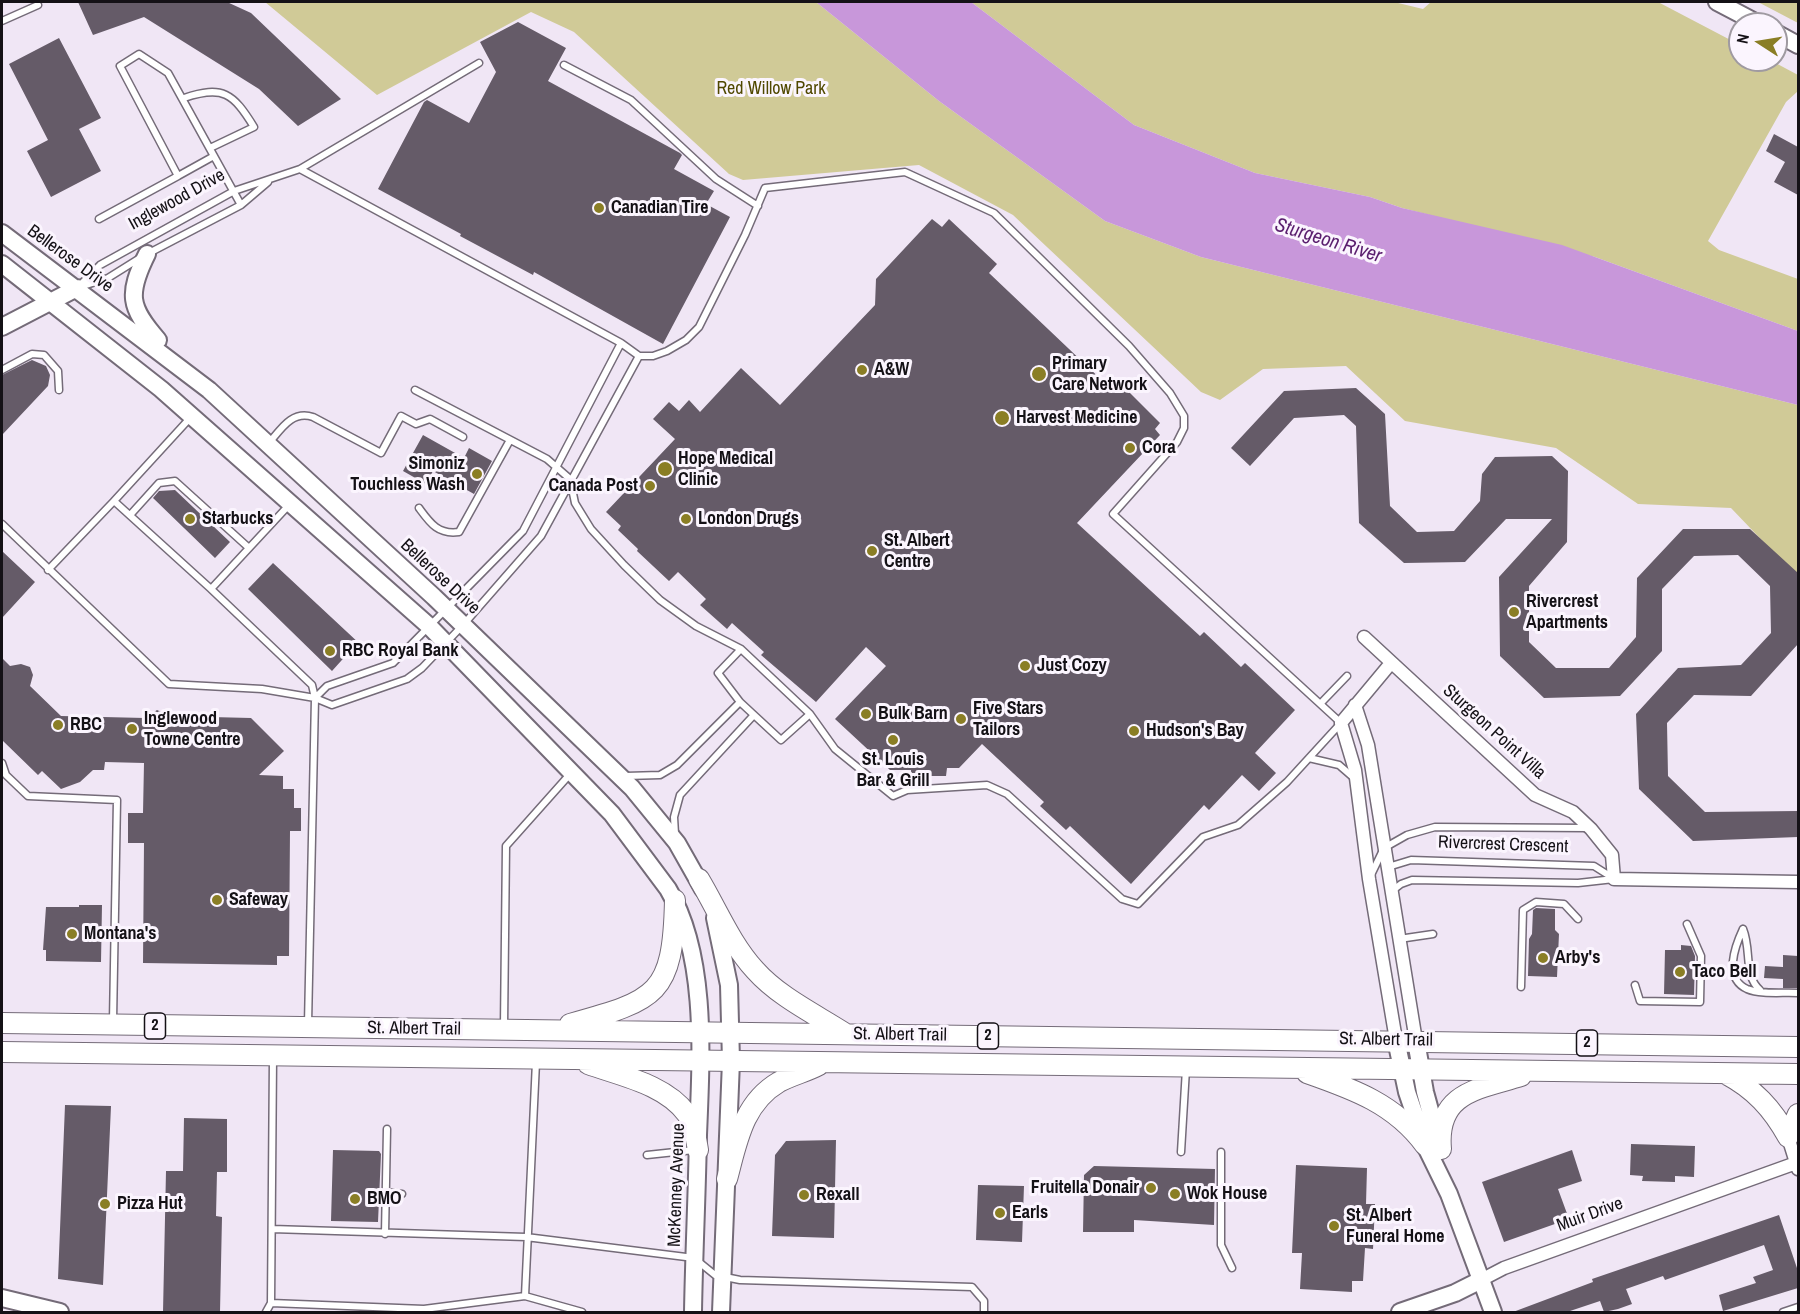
<!DOCTYPE html>
<style>
body{margin:0}
#map{position:relative;width:1800px;height:1314px;overflow:hidden;background:#f0e6f5;font-family:"Archivo Narrow",sans-serif}
canvas{display:block}
.frame{position:absolute;inset:0;border:3px solid #141116;pointer-events:none}
.north{position:absolute;left:1728px;top:12px;width:60px;height:60px;box-sizing:border-box;background:#fbf5fe;border:2px solid #9f9aa1;border-radius:50%;rotate:282deg;font-size:16px;font-weight:700;line-height:24px;text-align:center;color:#141116}
.north::after{content:'';display:block;margin:auto;width:21px;height:27px;background:#8a7e25;clip-path:polygon(50% 0,100% 100%,50% 72%,0 100%)}
</style>
<div id="map">
<canvas width="1800" height="1314"></canvas>
<div class="frame"></div>
<div class="north">N</div>
</div>
<script>
const ctx = document.querySelector('canvas').getContext('2d');
ctx.lineJoin = 'round';
function paint(path, color) {
  ctx.fillStyle = color;
  ctx.fill(path, 'evenodd');
}
function strokePath(path, color, width, dash) {
  ctx.strokeStyle = color;
  ctx.lineWidth = width;
  ctx.lineCap = dash ? 'butt' : 'round';
  ctx.setLineDash(dash || []);
  ctx.stroke(path);
}
function drawText(font, color, halo, rows, align = 'center') {
  ctx.font = font + ' "Archivo Narrow",sans-serif';
  ctx.lineWidth = 6;
  ctx.setLineDash([]);
  ctx.textBaseline = 'middle';
  ctx.strokeStyle = halo;
  ctx.fillStyle = color;
  for (const [text, x, y, turn = 0] of rows) {
    ctx.save();
    ctx.translate(x, y);
    ctx.rotate((+turn || 0) * Math.PI / 180);
    ctx.textAlign = isNaN(turn) ? turn : align;
    if (halo) ctx.strokeText(text, 0, 0);
    ctx.fillText(text, 0, 0);
    ctx.restore();
  }
}
paint(new Path2D(`
 M265,2H816L939,101L1105,221L1201,257L1798,405V578L1731,508L1638,504L1556,448L1405,421L1346,366L1263,369L1220,400L1201,392L1013,215L919,165L743,180L729,174L574,32L531,12L377,95Z
 M971,2H1394L1423,9L1431,2H1658L1740,45V60H1770L1798,75V91L1786,102L1708,241L1719,250L1798,279V331L1595,257L1402,208L1370,197L1255,173L1134,125Z
 M1758,2H1798V23Z`), '#d0ca97');
paint(new Path2D(`
 M816,2H971L1134,125L1255,173L1370,197L1402,208L1562,245L1798,331V405L1201,257L1105,221L939,101Z`), '#c897da');
paint(new Path2D(`
 M78,2H227L251,13L341,99L298,126L259,89L144,17L93,35Z
 M518,22L566,48L548,81L680,153L682,155L674,169L714,191L706,204L730,217L663,344L534,272L533,275L460,236L461,234L378,189L424,102L427,100L469,123L496,72L480,42Z
 M59,38L101,118L79,129L101,171L51,197L27,151L48,140L9,64Z
 M1774,134L1798,147V195L1774,182L1785,162L1766,151Z
 M932,219L942,227L949,219L997,264L989,273L1108,386L1115,378L1160,423L1155,429L1160,435L1077,523L1200,636L1204,632L1241,667L1245,663L1295,710L1255,753L1276,773L1259,791L1242,775L1209,810L1204,805L1131,884L1070,826L1066,830L1040,806L1044,802L982,744L959,768H947L946,776H911V770H890L835,719L886,666L866,647L816,702L761,655L764,652L732,623L727,629L700,605L706,599L678,572L669,581L637,551L638,549L618,530L621,526L606,512L675,439L653,419L669,402L679,411L689,400L700,412L741,368L780,405L875,305L876,279Z
 M32,360L46,366L50,375L48,386L2,435V375Z
 M1356,388L1385,414L1390,506L1417,532L1454,531L1480,501L1482,474L1495,457L1552,456L1568,471L1567,542L1529,586V642L1556,668H1609L1636,637L1637,578L1683,529H1750L1798,573V644L1751,696L1694,695L1667,723L1668,776L1705,812L1798,811V837L1693,841L1639,789L1636,714L1678,668L1741,665L1771,633L1770,586L1738,555L1694,556L1662,589V651L1620,696L1544,698L1500,656L1499,577L1552,519H1506L1465,562L1404,563L1359,523L1356,426L1344,415L1294,418L1250,466L1231,448L1284,391Z
 M423,435L464,458L469,448L492,461L474,494L433,471L426,484L403,471Z
 M175,490L230,542L215,558L153,498L159,491Z
 M2,551L35,582L2,618Z
 M273,563L361,645L353,654L350,651L332,671L248,589Z
 M2,658L10,666L21,664L30,667L33,675L30,686L61,716L145,718L157,710L170,716L251,718L284,751L259,775L283,776V789H294V808H301V831H290L289,956H277V965L143,963L144,843H128V813H143L144,763L105,762L104,770H93L80,782L61,789L42,771L38,775L2,740Z
 M79,905H102L101,962L46,961V950H43L46,907H79Z
 M1536,908L1555,909V930L1559,934L1557,977L1528,976L1529,939L1532,934L1533,910Z
 M1681,945L1691,946L1695,956L1694,995L1664,994L1665,950H1681Z
 M1783,955L1798,956V988H1783V979L1764,978L1765,966L1783,967Z
 M65,1105L111,1106L103,1285L58,1279Z
 M184,1118L227,1119V1172H217L216,1216L222,1217L220,1312H163L166,1171H183Z
 M836,1140L834,1238L772,1236L775,1155L786,1141Z
 M1631,1144L1695,1146L1694,1177L1675,1176V1182L1642,1181L1643,1176L1630,1175Z
 M333,1150L379,1151L381,1154L378,1222L331,1221Z
 M1572,1150L1582,1181L1558,1189L1569,1219L1504,1242L1482,1182Z
 M1296,1165L1367,1168L1366,1204H1375L1373,1249L1365,1248L1363,1281H1352V1292L1300,1289L1302,1253H1292Z
 M1094,1166L1215,1169L1214,1225L1134,1220V1232H1083L1084,1175Z
 M978,1185L1024,1186L1022,1242L976,1240Z
 M1779,1215L1798,1271V1288L1723,1311L1719,1295L1756,1283L1753,1277L1773,1270L1764,1245L1665,1280L1663,1276L1626,1289L1632,1304L1618,1309L1604,1312L1600,1301L1567,1312H1513L1593,1282L1592,1279Z`), '#655b68');
const lane = new Path2D(`
 M2,21L38,5
 M564,65L631,100L716,179L758,206
 M184,98C223,85 233,93 254,127L210,148
 M300,169L479,63
 M178,176L214,156
 M99,219L178,176L120,66L139,54L168,73L241,205
 M149,253L241,205L268,182
 M78,287L100,265L234,191L300,169L621,343L639,356H653L667,351L686,340L699,327L745,235L765,188L905,172L994,213L1129,346L1170,393L1184,416V428L1177,442L1113,514L1341,723L1287,782L1238,825L1203,837L1138,904L1122,899L1007,794L987,785L907,790L893,796L835,749L810,714L741,649L696,626L660,600L624,565L591,529L575,503L570,479L547,459L415,390
 M80,287L108,278L140,258
 M2,370L32,354L44,355L58,371L59,390
 M269,443C281,429 292,410 313,417L381,453L401,416L416,424L430,419L463,437
 M114,501L191,417
 M419,508C430,523 438,535 459,532L510,440
 M131,514L159,483L175,481L249,548
 M2,524L169,684L262,689L315,698L332,705L407,679L422,668L463,625L541,536L639,356
 M48,570L114,501L211,589L289,505
 M211,589L312,685L315,698L308,1024
 M741,649L718,673L740,702L781,740L810,714
 M315,698L327,686L393,663L523,531L621,343
 M1321,703L1347,676
 M1309,758L1339,765L1354,778
 M2,763L6,775L28,796L117,800L113,1021
 M626,776L660,775L677,765L740,702
 M675,834L674,817L680,795L753,716
 M1388,867L1411,860L1594,866L1613,878
 M1371,875L1384,848L1407,835L1435,827L1588,828
 M1392,891L1401,884L1412,880L1578,883L1614,879
 M1743,929C1735,946 1723,978 1747,989C1761,995 1783,992 1798,993
 M1743,929C1752,951 1743,975 1760,990
 M1399,939L1433,934
 M1635,985L1640,1001L1700,1002L1701,956L1687,924
 M1521,987L1523,910L1536,902L1564,904L1578,919
 M504,1026L506,846L571,773
 M1181,1152L1186,1069
 M1221,1152V1245L1232,1268
 M647,1155L694,1150
 M386,1192L402,1194
 M272,1229L526,1237L694,1258L715,1275L740,1280L972,1287L984,1301V1312
 M385,1234L387,1129
 M525,1296L536,1062
 M271,1303L273,1058
 M266,1312L271,1303L424,1309L525,1296L582,1312
 M1783,1312L1798,1307`);
const street = new Path2D(`
 M1364,637L1535,795L1573,812L1591,829L1612,855L1614,879L1798,882
 M1391,663L1341,723L1355,770L1369,879L1396,1040
 M1355,705L1368,745L1416,1041
 M1788,1137L1798,1169
 M1481,1280L1504,1268L1796,1163`);
const secondary = new Path2D(`
 M1717,2L1759,24
 M1776,33L1798,45
 M2,233L209,390L434,597L632,788L677,843L703,889
 M147,254C127,294 129,307 158,340
 M2,264L161,389L429,626L612,814L668,889C708,956 701,1059 698,1135C697,1194 694,1253 693,1312
 M2,327L77,288
 M715,918L729,985L731,1061L721,1312
 M1396,1040L1407,1092L1425,1145L1449,1194L1493,1312
 M1416,1041L1425,1092L1439,1143
 M2,1298L60,1312
 M1400,1312L1455,1293L1481,1280`);
const primary = new Path2D(`
 M699,879C717,909 731,944 755,970C779,997 815,1014 846,1034
 M2,1023L1798,1047
 M570,1024C657,1000 673,995 675,900
 M2,1052L1798,1074
 M588,1064C621,1076 665,1084 687,1114C694,1124 696,1138 698,1150
 M1307,1073C1353,1089 1395,1104 1425,1145
 M1726,1074C1754,1089 1772,1108 1788,1137
 M1788,1137L1798,1114
 M1441,1149C1436,1092 1479,1089 1521,1076
 M727,1179C737,1142 743,1103 779,1082C792,1075 806,1072 819,1065`);
strokePath(lane, '#746b78', 9);
strokePath(street, '#746b78', 15);
strokePath(secondary, '#746b78', 20);
strokePath(primary, '#746b78', 22);
strokePath(lane, '#fff', 6);
strokePath(street, '#fff', 12);
strokePath(secondary, '#fff', 16);
strokePath(primary, '#fff', 20);
for (const [x, y, r, color] of [
 [599,208,6,"#8a7e25"],
 [862,370,6,"#8a7e25"],
 [1039,374,8,"#8a7e25"],
 [1002,418,8,"#8a7e25"],
 [1130,448,6,"#8a7e25"],
 [665,469,8,"#8a7e25"],
 [477,474,6,"#8a7e25"],
 [650,486,6,"#8a7e25"],
 [190,519,6,"#8a7e25"],
 [686,519,6,"#8a7e25"],
 [872,551,6,"#8a7e25"],
 [1514,612,6,"#8a7e25"],
 [330,651,6,"#8a7e25"],
 [1025,666,6,"#8a7e25"],
 [866,714,6,"#8a7e25"],
 [961,719,6,"#8a7e25"],
 [58,725,6,"#8a7e25"],
 [132,729,6,"#8a7e25"],
 [1134,731,6,"#8a7e25"],
 [893,740,6,"#8a7e25"],
 [217,900,6,"#8a7e25"],
 [72,934,6,"#8a7e25"],
 [1543,958,6,"#8a7e25"],
 [1680,972,6,"#8a7e25"],
 [1151,1188,6,"#8a7e25"],
 [1175,1194,6,"#8a7e25"],
 [804,1195,6,"#8a7e25"],
 [355,1199,6,"#8a7e25"],
 [105,1204,6,"#8a7e25"],
 [1000,1213,6,"#8a7e25"],
 [1334,1226,6,"#8a7e25"]
]) {
  const dot = new Path2D();
  dot.arc(x, y, r, 0, 2 * Math.PI);
  ctx.fillStyle = color;
  ctx.fill(dot);
  strokePath(dot, '#fbf5fe', 2);
}
for (const [x, y, w] of [
 [155,1026,21],
 [988,1036,21],
 [1587,1043,21]
]) {
  const box = new Path2D();
  box.roundRect(x - w / 2, y - 13, w, 26, 4.5);
  ctx.fillStyle = '#fbf5fe';
  ctx.fill(box);
  strokePath(box, '#141116', 1.5);
}
drawText('bold 16px', '#141116', null, [
 ["2",155,1026],
 ["2",988,1036],
 ["2",1587,1043]
]);
drawText('18px', '#504800', '#fbf5fe', [
 ["Red Willow Park",771,89]
]);
drawText('18px', '#141116', '#fbf5fe', [
 ["Inglewood Drive",177,200,-29],
 ["Bellerose Drive",70,259,36],
 ["Bellerose Drive",440,577,43],
 ["Sturgeon Point Villa",1494,732,42],
 ["Rivercrest Crescent",1503,845,2],
 ["St. Albert Trail",414,1029,1],
 ["St. Albert Trail",900,1035,1],
 ["St. Albert Trail",1386,1040,1],
 ["McKenney Avenue",677,1185,-88],
 ["Muir Drive",1590,1215,-20]
]);
drawText('bold 18px', '#141116', '#fbf5fe', [
 ["Canadian Tire",611,208],
 ["Primary",1052,364],
 ["Care Network",1052,385],
 ["A&W",874,370],
 ["Harvest Medicine",1016,418],
 ["Cora",1142,448],
 ["Hope Medical",678,459],
 ["Clinic",678,480],
 ["Simoniz",465,464,"right"],
 ["Touchless Wash",465,485,"right"],
 ["Canada Post",638,486,"right"],
 ["Starbucks",202,519],
 ["London Drugs",698,519],
 ["St. Albert",884,541],
 ["Centre",884,562],
 ["Rivercrest",1526,602],
 ["Apartments",1526,623],
 ["RBC Royal Bank",342,651],
 ["Just Cozy",1037,666],
 ["Five Stars",973,709],
 ["Tailors",973,730],
 ["Bulk Barn",878,714],
 ["Inglewood",144,719],
 ["Towne Centre",144,740],
 ["RBC",70,725],
 ["Hudson's Bay",1146,731],
 ["St. Louis",893,760,"center"],
 ["Bar & Grill",893,781,"center"],
 ["Safeway",229,900],
 ["Montana's",84,934],
 ["Arby's",1555,958],
 ["Taco Bell",1692,972],
 ["Fruitella Donair",1139,1188,"right"],
 ["Wok House",1187,1194],
 ["Rexall",816,1195],
 ["BMO",367,1199],
 ["Pizza Hut",117,1204],
 ["Earls",1012,1213],
 ["St. Albert",1346,1216],
 ["Funeral Home",1346,1237]
], 'left');
drawText('italic 20px', '#5a1e6e', '#fbf5fe', [
 ["Sturgeon River",1328,241,17]
]);
</script>
